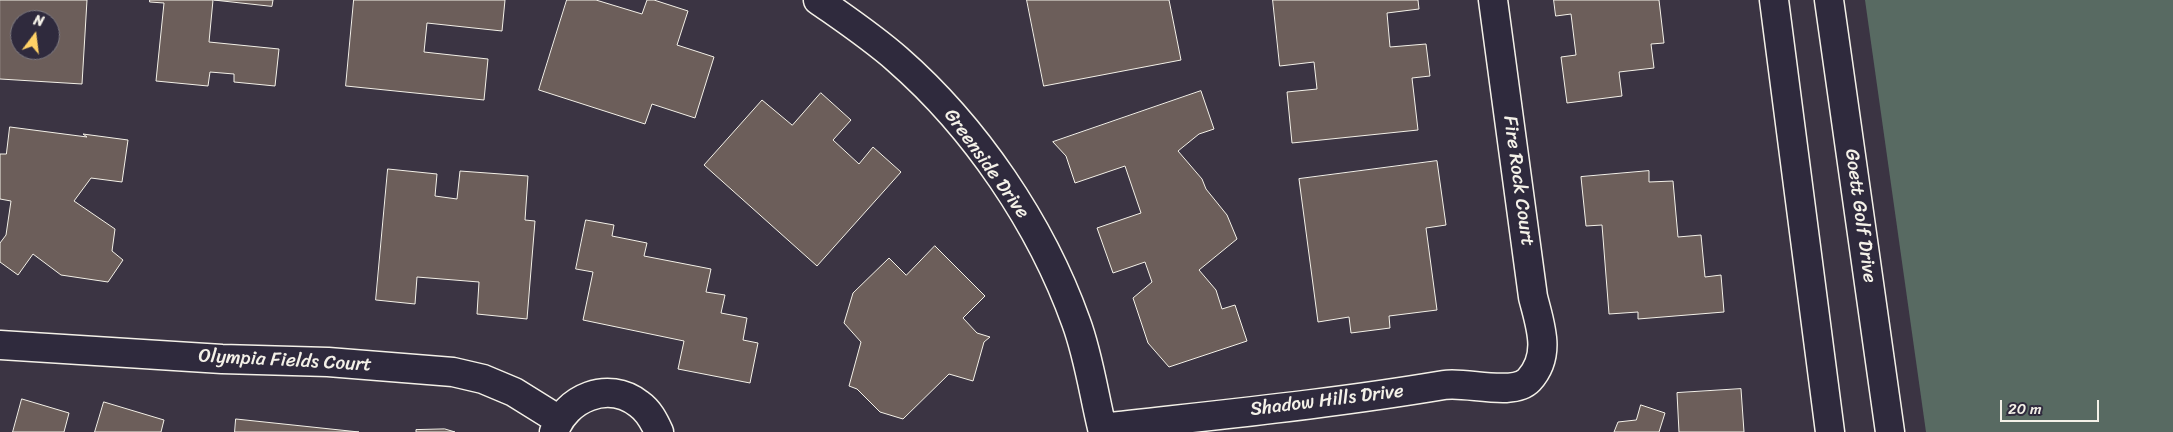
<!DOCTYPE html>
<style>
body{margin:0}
#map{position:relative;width:2173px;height:432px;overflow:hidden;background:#3b3443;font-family:Sriracha,sans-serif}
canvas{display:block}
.north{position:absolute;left:10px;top:10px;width:50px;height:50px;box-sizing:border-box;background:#2f2a3d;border:1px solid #7e7a81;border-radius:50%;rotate:15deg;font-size:14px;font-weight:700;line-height:20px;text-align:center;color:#f4f1e8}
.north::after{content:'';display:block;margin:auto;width:18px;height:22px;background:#ffd166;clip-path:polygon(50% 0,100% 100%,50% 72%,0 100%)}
.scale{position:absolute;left:2000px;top:400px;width:99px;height:22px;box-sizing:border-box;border:2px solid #f4f1e8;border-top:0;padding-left:6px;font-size:15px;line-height:18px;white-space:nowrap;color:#f4f1e8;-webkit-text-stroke:4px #2f2a3d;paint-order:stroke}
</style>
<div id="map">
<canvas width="2173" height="432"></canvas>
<div class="north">N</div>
<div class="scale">20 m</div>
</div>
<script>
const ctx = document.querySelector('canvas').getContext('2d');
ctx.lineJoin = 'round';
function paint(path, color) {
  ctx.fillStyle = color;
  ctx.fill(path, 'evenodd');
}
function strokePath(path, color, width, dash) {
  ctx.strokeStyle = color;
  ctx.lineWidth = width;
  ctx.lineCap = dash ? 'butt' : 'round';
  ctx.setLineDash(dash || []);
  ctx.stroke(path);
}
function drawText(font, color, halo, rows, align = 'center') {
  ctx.font = font + ' Sriracha,sans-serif';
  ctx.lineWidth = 4.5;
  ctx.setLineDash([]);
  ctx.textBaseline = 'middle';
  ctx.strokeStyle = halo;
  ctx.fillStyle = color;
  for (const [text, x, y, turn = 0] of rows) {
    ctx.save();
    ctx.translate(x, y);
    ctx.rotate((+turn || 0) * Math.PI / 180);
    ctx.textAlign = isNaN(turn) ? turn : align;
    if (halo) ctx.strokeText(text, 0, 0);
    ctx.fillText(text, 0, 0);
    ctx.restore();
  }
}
paint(new Path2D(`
 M1865,0H2173V432H1926Z`), '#586a62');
const building = new Path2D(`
 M0,0H87L82,84L0,79ZM20,20H50V50H20Z
 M150,0H213L209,42L279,49L275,86L234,82V74L210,72L208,86L156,81L164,3L150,2Z
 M214,0H273L272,6Z
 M354,0H505L502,31L427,23L424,52L488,59L484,100L346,86Z
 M567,0H596L642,14L647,0H654L688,11L677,45L714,57L695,118L652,104L645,124L539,90Z
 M1027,0H1169L1181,60L1044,86Z
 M1273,0H1418L1419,9L1387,13L1390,47L1426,44L1430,76L1412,78L1418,130L1292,143L1287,92L1317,89L1314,62L1280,66Z
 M1554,0H1659L1664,43L1651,44L1654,68L1619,72L1622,96L1567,103L1561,57L1576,55L1571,14L1556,16Z
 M1201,91L1214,129L1199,134L1178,151L1202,179L1206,189L1227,215L1237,239L1199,270L1216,290L1222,309L1235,305L1247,341L1169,367L1148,343L1133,298L1152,282L1145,262L1113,273L1097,228L1141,213L1125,166L1075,183L1066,156L1053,142Z
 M821,93L851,120L833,140L859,164L873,147L901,172L817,266L704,165L762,100L792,125Z
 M10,127L87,137L83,134L128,140L122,182L91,178L74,201L115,229L112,251L123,260L108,282L61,275L33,254L18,275L0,262V243L6,235L11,201L0,199V154H6Z
 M1437,161L1446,225L1426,228L1437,310L1389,316L1390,328L1351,333L1349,317L1318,322L1299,179Z
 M388,169L437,174L435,196L457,199L460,171L528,176L525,220L535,221L527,319L477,314L479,282L417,277L415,304L376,300Z
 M1649,171V182L1673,181L1678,237L1701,235L1705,277L1721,275L1724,312L1638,319V312L1609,314L1602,225L1586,226L1581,177Z
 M586,220L614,225L612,236L647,243L644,256L711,269L706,292L725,295L721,313L747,318L743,340L758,343L750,383L678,369L684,341L583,320L593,272L576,269Z
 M935,246L985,296L963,318L977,333L990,337L984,342L973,381L949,374L903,419L880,412L857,389L849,386L861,342L844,323L853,293L889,258L906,275Z
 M1741,389L1744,432H1679L1677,393Z
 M22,399L69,413L64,432H13Z
 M104,402L164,420L161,432H95Z
 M1641,405L1665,413L1659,432H1614L1618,422L1636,420Z
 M236,419L359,432H235Z
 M445,429L455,432H416V430Z`);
paint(building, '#6c5e5a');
strokePath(building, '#f4f1e8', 1);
const minor = new Path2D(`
 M818,0C845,19 872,37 897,59C975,127 1041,224 1076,322C1089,357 1094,396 1103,432
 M1774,0L1830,432
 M1829,0L1890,432
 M0,345L222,359L328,362L453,372L483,379L514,392L559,420
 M1102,428C1216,415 1331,404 1444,385C1466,381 1513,397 1529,380C1552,355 1540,325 1533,297L1493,0
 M554,432C566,398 608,380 639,404C649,411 654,421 659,432`);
strokePath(minor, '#f4f1e8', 31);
strokePath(minor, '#2f2a3d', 28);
drawText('19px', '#f4f1e8', '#2f2a3d', [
 ["Greenside Drive",986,164,54],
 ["Fire Rock Court",1518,181,82],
 ["Goett Golf Drive",1860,216,82],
 ["Olympia Fields Court",285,361,3],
 ["Shadow Hills Drive",1327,401,-7]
]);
</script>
